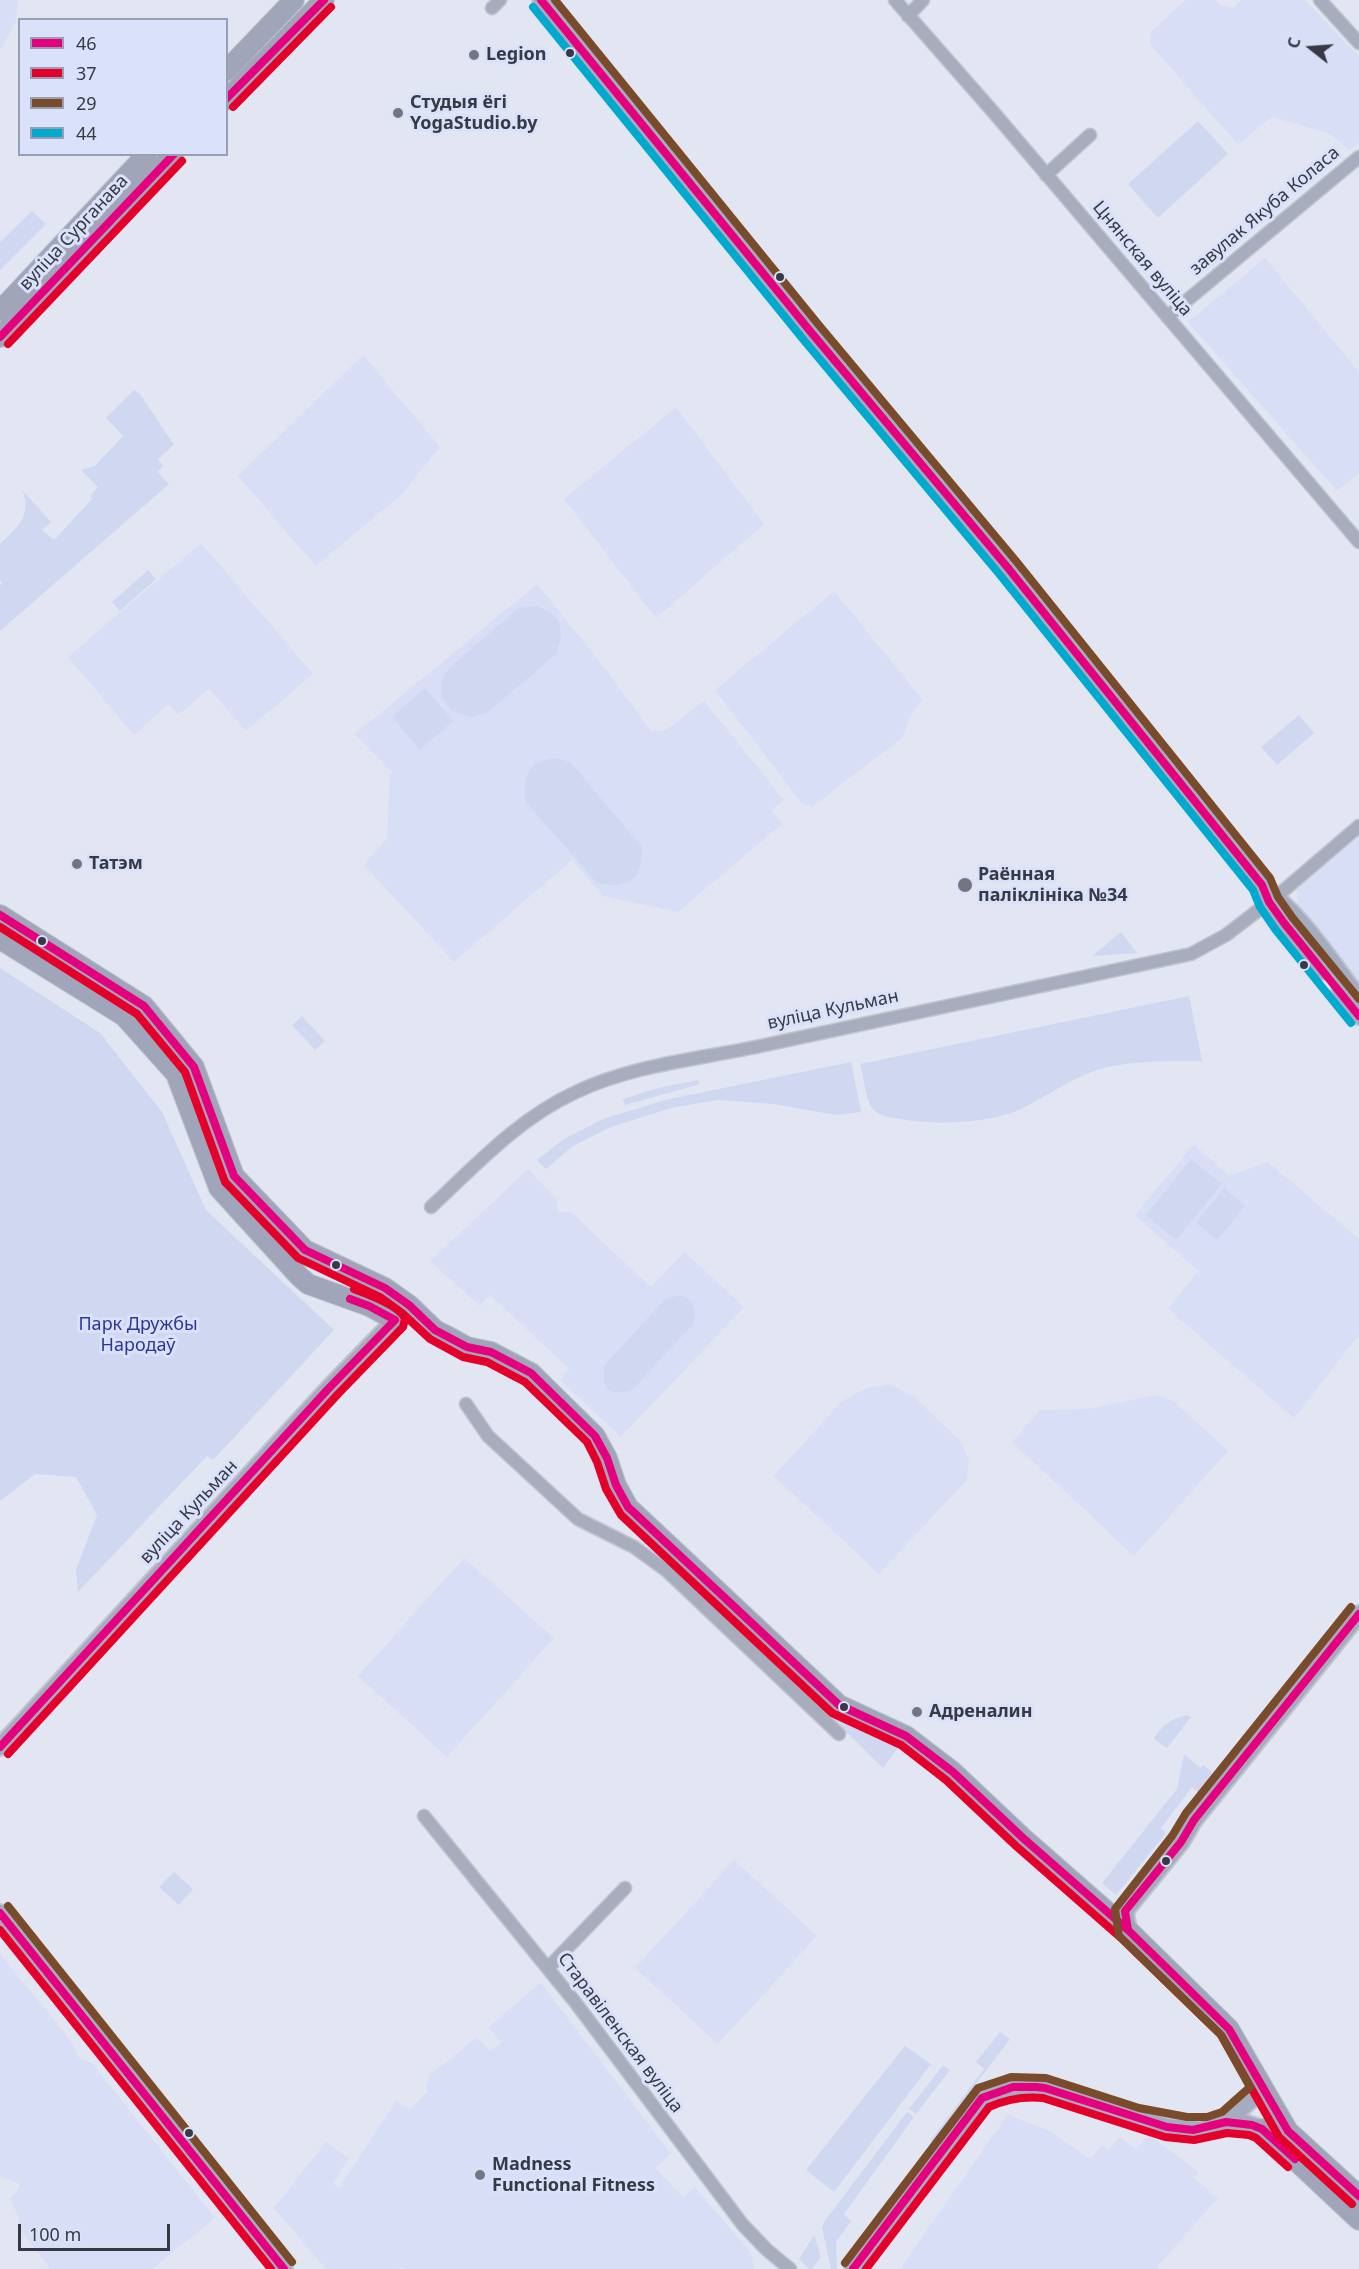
<!DOCTYPE html>
<meta charset="utf-8">
<style>
body{margin:0}
#map{position:relative;width:1359px;height:2269px;overflow:hidden;background:#e2e6f3;font-family:"Noto Sans",sans-serif}
canvas{display:block}
.legend{position:absolute;left:18px;top:18px;width:210px;height:138px;box-sizing:border-box;background:#dae2fb;border:2px solid #999fb2;margin:0;padding:8px 10px;list-style:none;font-size:18px;color:#373a44}
.legend li{display:flex;align-items:center;gap:12px;height:30px}
.legend b{width:30px;border:2px solid #999fb2}
.north{position:absolute;left:1281px;top:18px;width:60px;height:60px;-webkit-text-stroke:4px #dae2fb;paint-order:stroke;rotate:287deg;font-size:16px;font-weight:700;line-height:24px;text-align:center;color:#373a44}
.north::after{content:'';display:block;margin:auto;width:21px;height:27px;background:#373a44;clip-path:polygon(50% 0,100% 100%,50% 72%,0 100%)}
.scale{position:absolute;left:18px;top:2224px;width:152px;height:27px;box-sizing:border-box;border:3px solid #373a44;border-top:0;padding-left:8px;font-size:18px;line-height:21px;white-space:nowrap;color:#373a44;-webkit-text-stroke:4px #dae2fb;paint-order:stroke}
</style>
<div id="map">
<canvas width="1359" height="2269"></canvas>
<ul class="legend">
<li><b style="height:8px;background:#e5007d"></b>46</li>
<li><b style="height:8px;background:#e4002b"></b>37</li>
<li><b style="height:8px;background:#7a4b2a"></b>29</li>
<li><b style="height:8px;background:#00a9ce"></b>44</li>
</ul>
<div class="north">С</div>
<div class="scale">100 m</div>
</div>
<script>
const ctx = document.querySelector('canvas').getContext('2d');
ctx.lineJoin = 'round';
function paint(path, color) {
  ctx.fillStyle = color;
  ctx.fill(path, 'evenodd');
}
function strokePath(path, color, width, dash) {
  ctx.strokeStyle = color;
  ctx.lineWidth = width;
  ctx.lineCap = dash ? 'butt' : 'round';
  ctx.setLineDash(dash || []);
  ctx.stroke(path);
}
function drawText(font, color, halo, rows, align = 'center') {
  ctx.font = font + ' "Noto Sans",sans-serif';
  ctx.lineWidth = 6;
  ctx.setLineDash([]);
  ctx.textBaseline = 'middle';
  ctx.strokeStyle = halo;
  ctx.fillStyle = color;
  for (const [text, x, y, turn = 0] of rows) {
    ctx.save();
    ctx.translate(x, y);
    ctx.rotate((+turn || 0) * Math.PI / 180);
    ctx.textAlign = isNaN(turn) ? turn : align;
    if (halo) ctx.strokeText(text, 0, 0);
    ctx.fillText(text, 0, 0);
    ctx.restore();
  }
}
paint(new Path2D(`
 M0,0H18L16,22L0,50Z
 M1186,0H1216L1220,5L1234,8L1241,0H1305L1359,56V143L1349,150L1329,133L1272,117L1238,145L1150,44L1151,31Z
 M1265,258L1359,372V473L1337,491L1188,322Z
 M363,355L440,447L401,495L316,566L238,476Z
 M676,407L764,524L656,618L564,499Z
 M201,543L313,674L246,731L209,689L178,715L168,704L134,735L68,657Z
 M537,584L607,671L651,731H665L704,701L784,800L772,810L782,824L678,912L603,896L572,860L454,962L364,865L387,838L390,775L392,772L355,734Z
 M834,591L922,699L909,718L903,737L812,807L801,802L715,690Z
 M1359,833V983L1298,907L1297,887Z
 M1194,1144L1229,1176L1268,1162L1359,1239V1335L1294,1418L1168,1309L1198,1271L1135,1215Z
 M528,1169L557,1200L558,1212H571L651,1287L685,1252L744,1307L621,1437L560,1380L569,1369L490,1295L480,1306L430,1261Z
 M890,1384L913,1396L961,1442L969,1461L966,1481L879,1574L774,1476L841,1402L864,1389Z
 M1155,1395L1173,1401L1228,1451L1134,1556L1012,1442L1040,1410L1088,1409Z
 M464,1558L554,1638L447,1757L358,1676Z
 M734,1860L817,1936L718,2044L635,1968Z
 M0,1954L64,2032L73,2045L79,2058L92,2063L215,2218L152,2269H50L19,2228V2218L10,2198L17,2192L20,2184L0,2176Z
 M541,1983L671,2154L655,2168L683,2197L695,2187L751,2253L754,2269H405L402,2267L399,2269H326L274,2208L326,2142L349,2158L333,2183L339,2188L396,2101L410,2109L428,2091L426,2087L430,2075L477,2037L490,2051L498,2045L501,2042L488,2027Z
 M1008,2114L1051,2132L1090,2159L1102,2145L1109,2150L1120,2137L1136,2149L1149,2135L1199,2172L1194,2178L1218,2198L1157,2267L1159,2269H900Z`), '#d8def6');
paint(new Path2D(`
 M1198,121L1228,154L1158,218L1128,184Z
 M32,211L46,224L0,270V242Z
 M134,390L140,394L174,445L158,459L163,466L158,472L169,484L0,631V586L2,583L0,580V544C17,528 33,515 22,490L51,522L42,530L54,540L92,499L90,496L98,487L81,470L95,466L123,436L106,418Z
 M148,570L156,579L120,611L112,602Z
 M536,606L550,612L559,622L561,637L557,653L487,713L470,717L452,711L442,698L441,681L449,668L519,608Z
 M425,688L453,721L420,750L392,717Z
 M1299,715L1314,733L1277,765L1261,747Z
 M556,758L570,762L642,847C644,879 627,890 597,883L525,801C523,776 528,760 556,758Z
 M1121,932L1137,953L1092,956Z
 M0,968L100,1033L162,1112L206,1210L334,1330L213,1460L207,1456L78,1592L76,1570L97,1515L76,1477L35,1474L0,1501Z
 M1189,996L1202,1061C1166,1061 1132,1060 1097,1070C1070,1079 1049,1095 1023,1108C994,1123 938,1125 906,1120C895,1118 879,1117 872,1108C866,1100 863,1074 860,1064Z
 M302,1016L325,1041L315,1050L292,1025Z
 M851,1062L861,1112L836,1115L773,1104L718,1100L671,1108L611,1127L573,1146L546,1169L537,1160L564,1139L603,1119L665,1100Z
 M698,1080L700,1083L697,1085L625,1105L623,1099L658,1088Z
 M1191,1159L1222,1184L1176,1240L1146,1215Z
 M1224,1188L1245,1206L1217,1240L1196,1223Z
 M681,1295C695,1302 696,1308 694,1323L632,1390C608,1397 602,1389 604,1366L665,1299Z
 M746,1629L903,1741L883,1768L743,1632Z
 M1187,1715L1191,1717L1167,1748L1154,1739C1159,1727 1174,1717 1187,1715Z
 M1184,1754L1200,1768L1203,1765L1213,1773L1198,1792L1192,1787L1161,1828L1166,1833L1116,1895L1102,1883L1177,1789Z
 M174,1872L193,1889L179,1905L159,1887Z
 M1000,2032L1010,2039L932,2142L930,2141L984,2069L976,2062Z
 M905,2046L931,2064L834,2192L806,2170Z
 M943,2065L950,2070L916,2114L909,2109Z
 M907,2112L914,2117L844,2214L851,2221L836,2242L837,2269H831L822,2228L824,2222Z
 M814,2235L821,2257L812,2269H809L799,2259Z`), '#d0d7f1');
const street = new Path2D(`
 M895,0L995,114L1359,542
 M1320,0L1359,43
 M492,8L500,0
 M908,16L923,0
 M1046,175L1090,135
 M1167,317L1359,157
 M1276,897L1359,826
 M431,1207C476,1165 519,1118 576,1092C635,1064 702,1059 765,1045C907,1014 1049,984 1191,954L1226,935L1269,902
 M466,1404L488,1436L578,1519L634,1547L667,1571L839,1734
 M424,1816L575,2002L743,2225L767,2250L790,2269
 M548,1968L625,1888`);
const secondary = new Path2D(`
 M541,0L810,331L1008,568L1263,887C1302,915 1330,961 1359,998
 M1267,896L1284,923L1323,971
 M1340,991L1359,1016
 M0,1747L330,1387L402,1313
 M0,1913L284,2269
 M1128,1930L1125,1911L1181,1842L1194,1820L1359,1614
 M1226,2122L1263,2089
 M853,2269L982,2098C1007,2087 1018,2084 1045,2088L1167,2127L1201,2130L1226,2122H1242L1262,2129`);
const primary = new Path2D(`
 M226,71L294,0
 M226,100L324,0
 M0,311L147,154
 M0,337L174,154
 M0,915L144,1006L194,1067L234,1176L305,1250L385,1288L409,1305L435,1330L447,1336L467,1347L491,1352L531,1373L595,1436L607,1458L616,1485L628,1507L839,1705L906,1736L953,1772L1023,1838L1128,1930L1229,2029L1288,2131L1359,2196
 M0,939L124,1016L159,1055L176,1074L219,1188L299,1276L308,1284L369,1306L395,1320
 M1262,2129L1359,2220`);
strokePath(street, '#c1c4ce', 15);
strokePath(secondary, '#c1c4ce', 20);
strokePath(primary, '#c1c4ce', 22);
strokePath(street, '#a8adbe', 12);
strokePath(secondary, '#a6acc0', 16);
strokePath(primary, '#a1a5ba', 20);
strokePath(new Path2D(`
 M541,0L810,331L1008,568L1262,885L1269,902L1284,923L1359,1016
 M226,99L324,0
 M0,337L174,154
 M0,915L144,1006L194,1067L234,1176L305,1250L385,1288L409,1305L435,1330L467,1347L491,1352L531,1373L595,1436L607,1458L616,1485L628,1507L839,1705L906,1736L953,1772L1023,1838L1128,1930L1229,2029L1288,2131L1359,2196
 M0,1747L330,1387L395,1320L369,1306L350,1299
 M0,1913L284,2269
 M1128,1930L1125,1911L1181,1842L1194,1820L1359,1614
 M853,2269L982,2098L1013,2087H1036L1045,2088L1167,2127L1193,2130L1226,2122L1252,2125L1262,2129L1295,2159`), '#e5007d', 8);
strokePath(new Path2D(`
 M233,107L331,7
 M8,344L182,161
 M0,927L137,1014L185,1072L225,1182L298,1258L380,1297L402,1313L430,1339L463,1357L487,1362L525,1382L587,1442L597,1462L606,1489L621,1515L832,1713L901,1745L946,1780L1016,1846L1121,1938L1221,2035L1279,2137L1352,2204
 M8,1754L338,1394L403,1327L405,1319C400,1305 367,1294 354,1289
 M0,1930L271,2269
 M866,2269L989,2107C1007,2099 1023,2096 1043,2098L1165,2137L1194,2140L1227,2133L1249,2135L1256,2138L1288,2167`), '#e4002b', 8);
strokePath(new Path2D(`
 M555,0L818,324L1016,561L1270,878L1278,897L1292,917L1359,999
 M8,1906L292,2262
 M845,2263L978,2088L1011,2077L1046,2078L1139,2108L1187,2117H1207L1222,2112L1250,2087L1221,2035L1119,1936L1115,1909L1172,1836L1186,1813L1351,1607`), '#7a4b2a', 8);
strokePath(new Path2D(`
 M533,7L802,338L1000,575L1253,890L1260,907L1275,929L1351,1023`), '#00a9ce', 8);
for (const [x, y, r, color] of [
 [570,53,5,"#373a44"],
 [474,55,6,"#737681"],
 [398,113,6,"#737681"],
 [780,277,5,"#373a44"],
 [77,864,6,"#737681"],
 [965,885,8,"#737681"],
 [42,941,5,"#373a44"],
 [1304,965,5,"#373a44"],
 [336,1265,5,"#373a44"],
 [844,1707,5,"#373a44"],
 [917,1712,6,"#737681"],
 [1166,1861,5,"#373a44"],
 [189,2133,5,"#373a44"],
 [480,2175,6,"#737681"]
]) {
  const dot = new Path2D();
  dot.arc(x, y, r, 0, 2 * Math.PI);
  ctx.fillStyle = color;
  ctx.fill(dot);
  strokePath(dot, '#dae2fb', 2);
}
drawText('bold 18px', '#373a44', '#dae2fb', [
 ["Legion",486,55],
 ["Студыя ёгі",410,103],
 ["YogaStudio.by",410,124],
 ["Татэм",89,864],
 ["Раённая",978,875],
 ["паліклініка №34",978,896],
 ["Адреналин",929,1712],
 ["Madness",492,2165],
 ["Functional Fitness",492,2186]
], 'left');
drawText('18px', '#373a44', '#dae2fb', [
 ["завулак Якуба Коласа",1265,211,-40],
 ["вуліца Сурганава",74,233,-47],
 ["Цнянская вуліца",1142,259,50],
 ["вуліца Кульман",833,1010,-12],
 ["вуліца Кульман",189,1512,-47],
 ["Старавіленская вуліца",620,2033,53]
]);
drawText('18px', '#2e3599', '#dae2fb', [
 ["Парк Дружбы",138,1325],
 ["Народаў",138,1346]
]);
</script>
